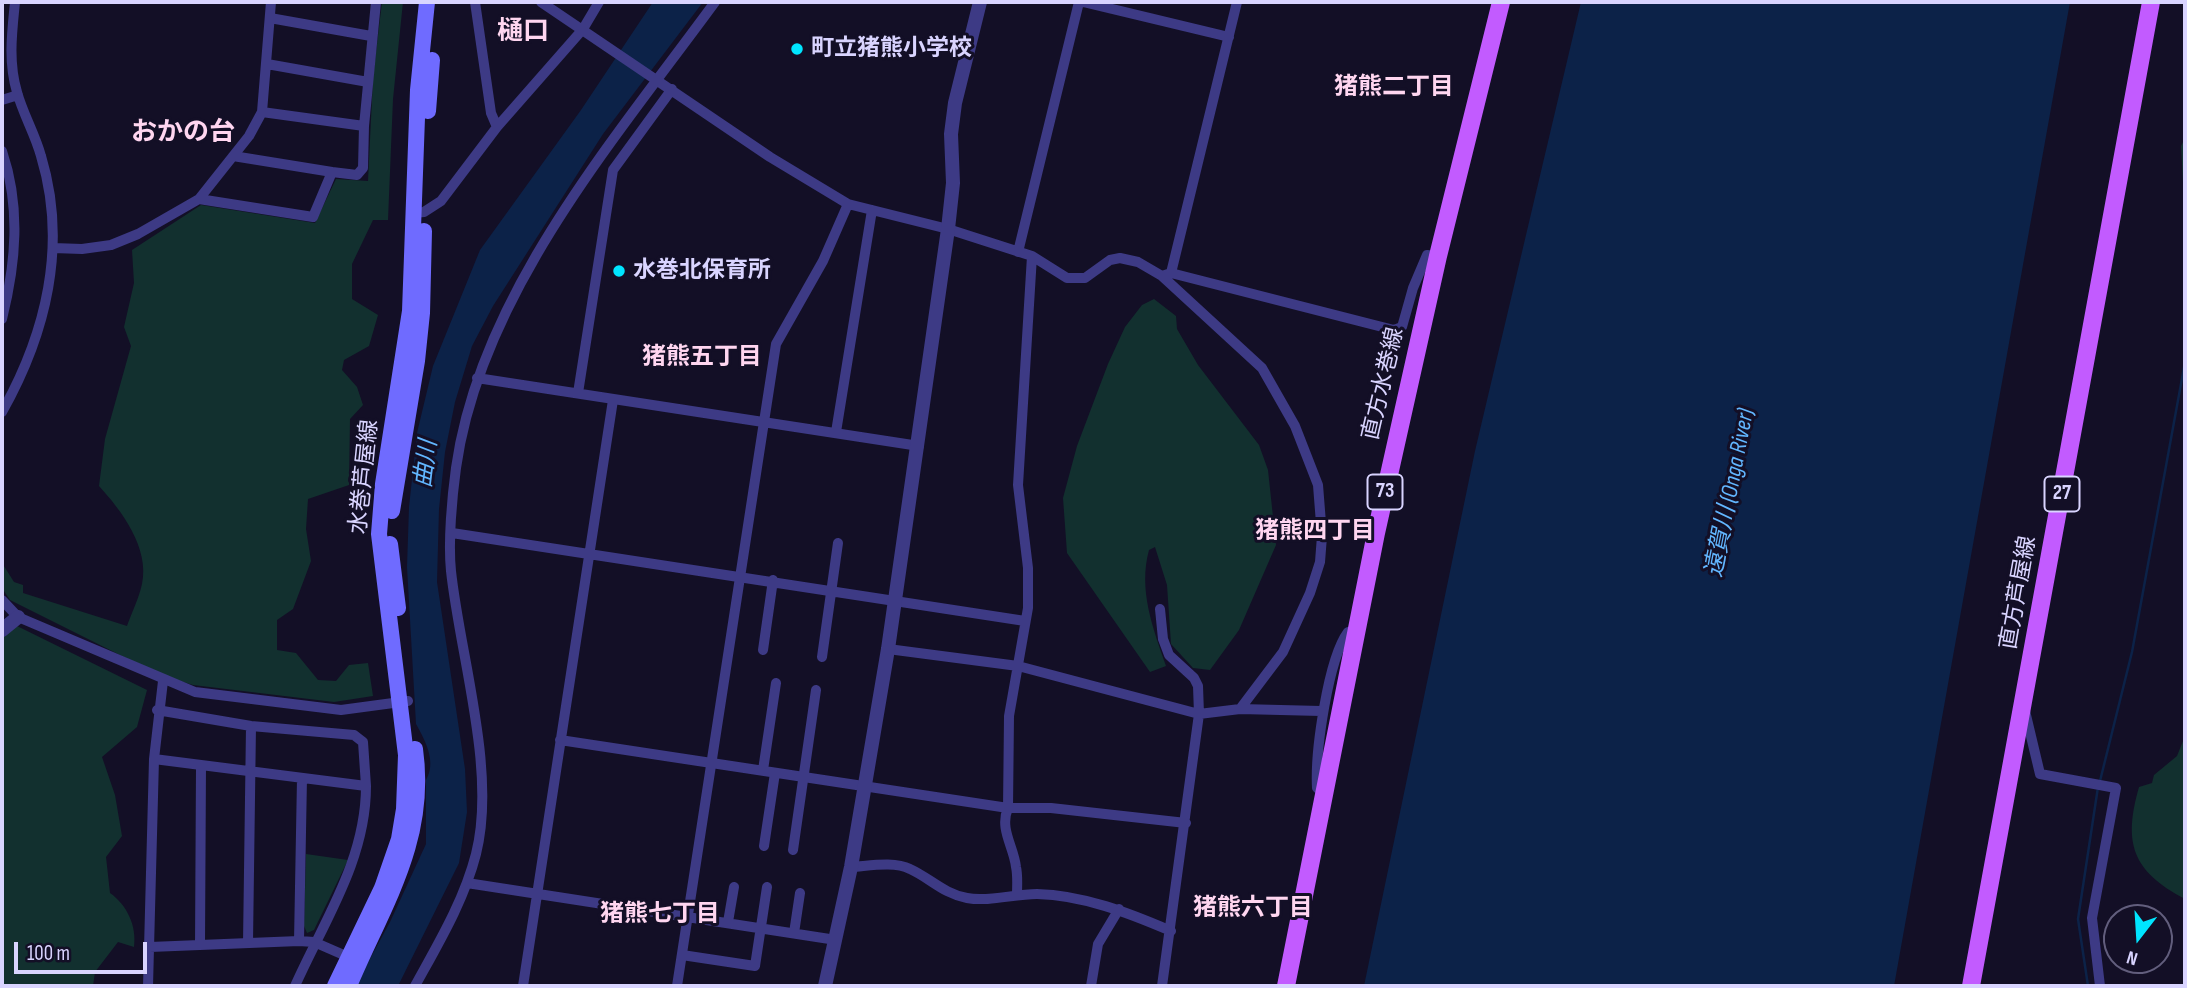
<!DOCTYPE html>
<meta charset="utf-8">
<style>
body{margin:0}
#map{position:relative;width:2187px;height:988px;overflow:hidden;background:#130f26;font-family:"Sofia Sans Condensed",sans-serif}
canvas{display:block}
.frame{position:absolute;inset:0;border:4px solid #d9d4ff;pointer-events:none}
.north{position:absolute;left:2103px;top:904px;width:70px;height:70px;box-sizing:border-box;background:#130f26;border:2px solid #625e7d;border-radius:50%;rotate:197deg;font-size:19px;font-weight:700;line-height:28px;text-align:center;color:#d9d4ff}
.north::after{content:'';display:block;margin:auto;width:24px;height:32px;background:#00e5ff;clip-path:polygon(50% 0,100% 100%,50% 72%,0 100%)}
.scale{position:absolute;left:14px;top:942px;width:133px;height:32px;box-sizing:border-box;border:4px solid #d9d4ff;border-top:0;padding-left:9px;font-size:21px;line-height:24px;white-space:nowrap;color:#d9d4ff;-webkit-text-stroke:5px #130f26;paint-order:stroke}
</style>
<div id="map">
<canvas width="2187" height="988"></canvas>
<div class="frame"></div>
<div class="north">N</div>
<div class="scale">100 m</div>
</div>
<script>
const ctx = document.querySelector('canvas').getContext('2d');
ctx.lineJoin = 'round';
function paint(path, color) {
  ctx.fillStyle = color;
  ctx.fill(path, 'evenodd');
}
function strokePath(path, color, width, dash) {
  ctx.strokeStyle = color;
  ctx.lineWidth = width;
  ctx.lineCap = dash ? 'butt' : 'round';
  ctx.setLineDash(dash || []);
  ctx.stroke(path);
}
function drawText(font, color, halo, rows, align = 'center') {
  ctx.font = font + ' "Sofia Sans Condensed","Noto Sans JP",sans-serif';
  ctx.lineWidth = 6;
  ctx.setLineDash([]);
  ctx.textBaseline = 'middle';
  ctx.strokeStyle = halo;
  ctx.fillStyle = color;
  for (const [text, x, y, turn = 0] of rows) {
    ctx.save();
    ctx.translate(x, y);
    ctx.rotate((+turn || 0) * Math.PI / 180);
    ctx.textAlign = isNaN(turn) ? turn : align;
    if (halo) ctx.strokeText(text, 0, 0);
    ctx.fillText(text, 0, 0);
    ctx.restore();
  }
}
paint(new Path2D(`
 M382,2H403L393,99L388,220H373L352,264V299L378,315L369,346L344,360L342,370L357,387L363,405L350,419L349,485L308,499L306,529L311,561L293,609L277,620V650L296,653L318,680L336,681L349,665L368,663L373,696L334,702L193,685L160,675L10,600L2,588V563L14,582L23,585V593L127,626C132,612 139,598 142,584C150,548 121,510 99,486L105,439L131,346L124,327L134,283L132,250L201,205L315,223L336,179L368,181L373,78Z
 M2185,138V220L2181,146Z
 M1154,299L1176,316L1177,329L1198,365L1259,445L1268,470L1276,545L1239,630L1210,670L1193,668L1171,644L1167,585L1155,547L1149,550C1138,590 1153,628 1166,666L1150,672L1067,553L1063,498L1077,446L1108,364L1125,327L1142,305Z
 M17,626L147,690L137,727L102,757L115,795L122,836L106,857L110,893C127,905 137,926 134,947L118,942L95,972L93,986H2V638Z
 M2185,736V899C2132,871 2123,843 2139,787L2152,783L2154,775L2177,756Z
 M306,854L348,860L314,930L307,933L304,926Z`), '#12302f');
paint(new Path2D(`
 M653,2H703L603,134L493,306L472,346L455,402L445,452L439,509L437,582L465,769L467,812L459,863L398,986H355L390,922L426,844V780C437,762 425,740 416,724L407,567L409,507L417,433L433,366L480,250L581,110Z
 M1581,2H2070L1894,986H1364L1475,451Z`), '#0c2248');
strokePath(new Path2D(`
 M2100,781L2132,652L2185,362
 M2088,986L2078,919L2098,787`), '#0c2248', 2.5);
strokePath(new Path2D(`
 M475,2L491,113L497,127
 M541,2L770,157L848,204L948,229L1032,256L1067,278H1085L1110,260L1120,258L1138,262L1162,276L1262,368L1295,426L1318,485L1322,536L1320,562L1310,593L1283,652L1240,709
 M1083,2L1229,37
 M270,18L371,36
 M267,64L368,82
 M2,100L18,95
 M262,112L364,126
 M2,151C21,207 16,263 2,319
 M233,156L332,172
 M199,199L313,217L332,172L357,175L363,168L364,126L376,2
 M414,213L424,212L441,201L497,127L583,29L599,2
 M53,248L82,249L111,245L138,234L199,199L249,136L262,112L271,2
 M1018,252L1079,2
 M1171,273L1237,2
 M1162,276L1171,273L1394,330L1402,327L1413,288L1427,255L1438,256
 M477,378L919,446
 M578,393L613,170L672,89
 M2,412C46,334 68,245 41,156C35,134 23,114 17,92C8,62 12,32 15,2
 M836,432L872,210
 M452,533L1025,621
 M2,600L18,617L195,692L341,710L408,701
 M1160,609L1163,639L1169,655L1194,678L1198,686L1199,714L1162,986
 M888,649L1018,666L1199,714L1240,709L1321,711
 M763,650L773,580
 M822,657L838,543
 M157,710L251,726L354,735L363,742L366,786
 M2025,711L2040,774L2116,788L2092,918L2100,986
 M560,740L1008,808H1051L1186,823
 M154,759L163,681
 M763,770L776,683
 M1324,793L1317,788C1315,752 1328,659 1348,632L1356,630
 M764,846L775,773
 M793,850L816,690
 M851,867C869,866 894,861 910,869C930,878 944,894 967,898C990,902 1013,894 1037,894C1083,895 1129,913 1171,931
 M467,883L836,940
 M1017,895C1017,886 1018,876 1016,867C1014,847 999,829 1008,808L1009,716L1028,608V568L1018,485L1032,256
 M728,922L734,887
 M794,933L800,893
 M299,941L302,778
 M248,943L251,726
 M200,945L201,766
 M150,947L299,941L314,942L353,959
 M682,955L755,966L767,887
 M148,986L154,759L366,786C366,860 324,921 295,986
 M415,986C438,944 464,901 476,854C497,771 460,656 451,571C448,542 452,497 456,468C480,295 614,140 715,2
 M523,986L613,400
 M677,986L776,344L823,261L848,204
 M1091,986L1098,944L1119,909`), '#3d3a85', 10);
strokePath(new Path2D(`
 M2,630L18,617
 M825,986L851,867L888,649L948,229L953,183L951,134L955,103L980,2`), '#3d3a85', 14);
strokePath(new Path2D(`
 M428,111L432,60
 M392,511L417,361L422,313L424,231
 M390,544L398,608
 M335,986L382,888L399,839L404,809L406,755L379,534L383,484L410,311L418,90L427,2
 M349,986C383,905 428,841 415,749`), '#6f6bff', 16);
strokePath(new Path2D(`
 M1286,986L1376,533L1438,256L1501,2
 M1971,986L2151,2`), '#c25bff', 18);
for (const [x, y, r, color] of [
 [797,49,7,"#00e5ff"],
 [619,271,7,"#00e5ff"]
]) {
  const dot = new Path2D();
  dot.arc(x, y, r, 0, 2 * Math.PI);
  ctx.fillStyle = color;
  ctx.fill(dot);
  strokePath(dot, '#130f26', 2.5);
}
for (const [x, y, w] of [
 [1385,492,35],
 [2062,494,35]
]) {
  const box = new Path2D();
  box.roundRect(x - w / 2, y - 17.5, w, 35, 5);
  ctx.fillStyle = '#130f26';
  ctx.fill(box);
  strokePath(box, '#d9d4ff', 2);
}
drawText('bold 21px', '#d9d4ff', null, [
 ["73",1385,492],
 ["27",2062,494]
]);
drawText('bold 23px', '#d9d4ff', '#130f26', [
 ["町立猪熊小学校",811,49],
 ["水巻北保育所",633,271]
], 'left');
drawText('23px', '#d9d4ff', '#130f26', [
 ["直方水巻線",1384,384,-77],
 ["水巻芦屋線",365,477,-84],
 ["直方芦屋線",2019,593,-80]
]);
drawText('bold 24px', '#ffd6f0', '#130f26', [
 ["猪熊二丁目",1394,88],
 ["猪熊五丁目",702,358],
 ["猪熊四丁目",1315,532],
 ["猪熊六丁目",1253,909],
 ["猪熊七丁目",660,915]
]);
drawText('italic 24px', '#62b6ff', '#130f26', [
 ["曲川",427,464,-83],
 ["遠賀川 (Onga River)",1731,493,-79]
]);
drawText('bold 26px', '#ffd6f0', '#130f26', [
 ["樋口",523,32],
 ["おかの台",183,133]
]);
</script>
